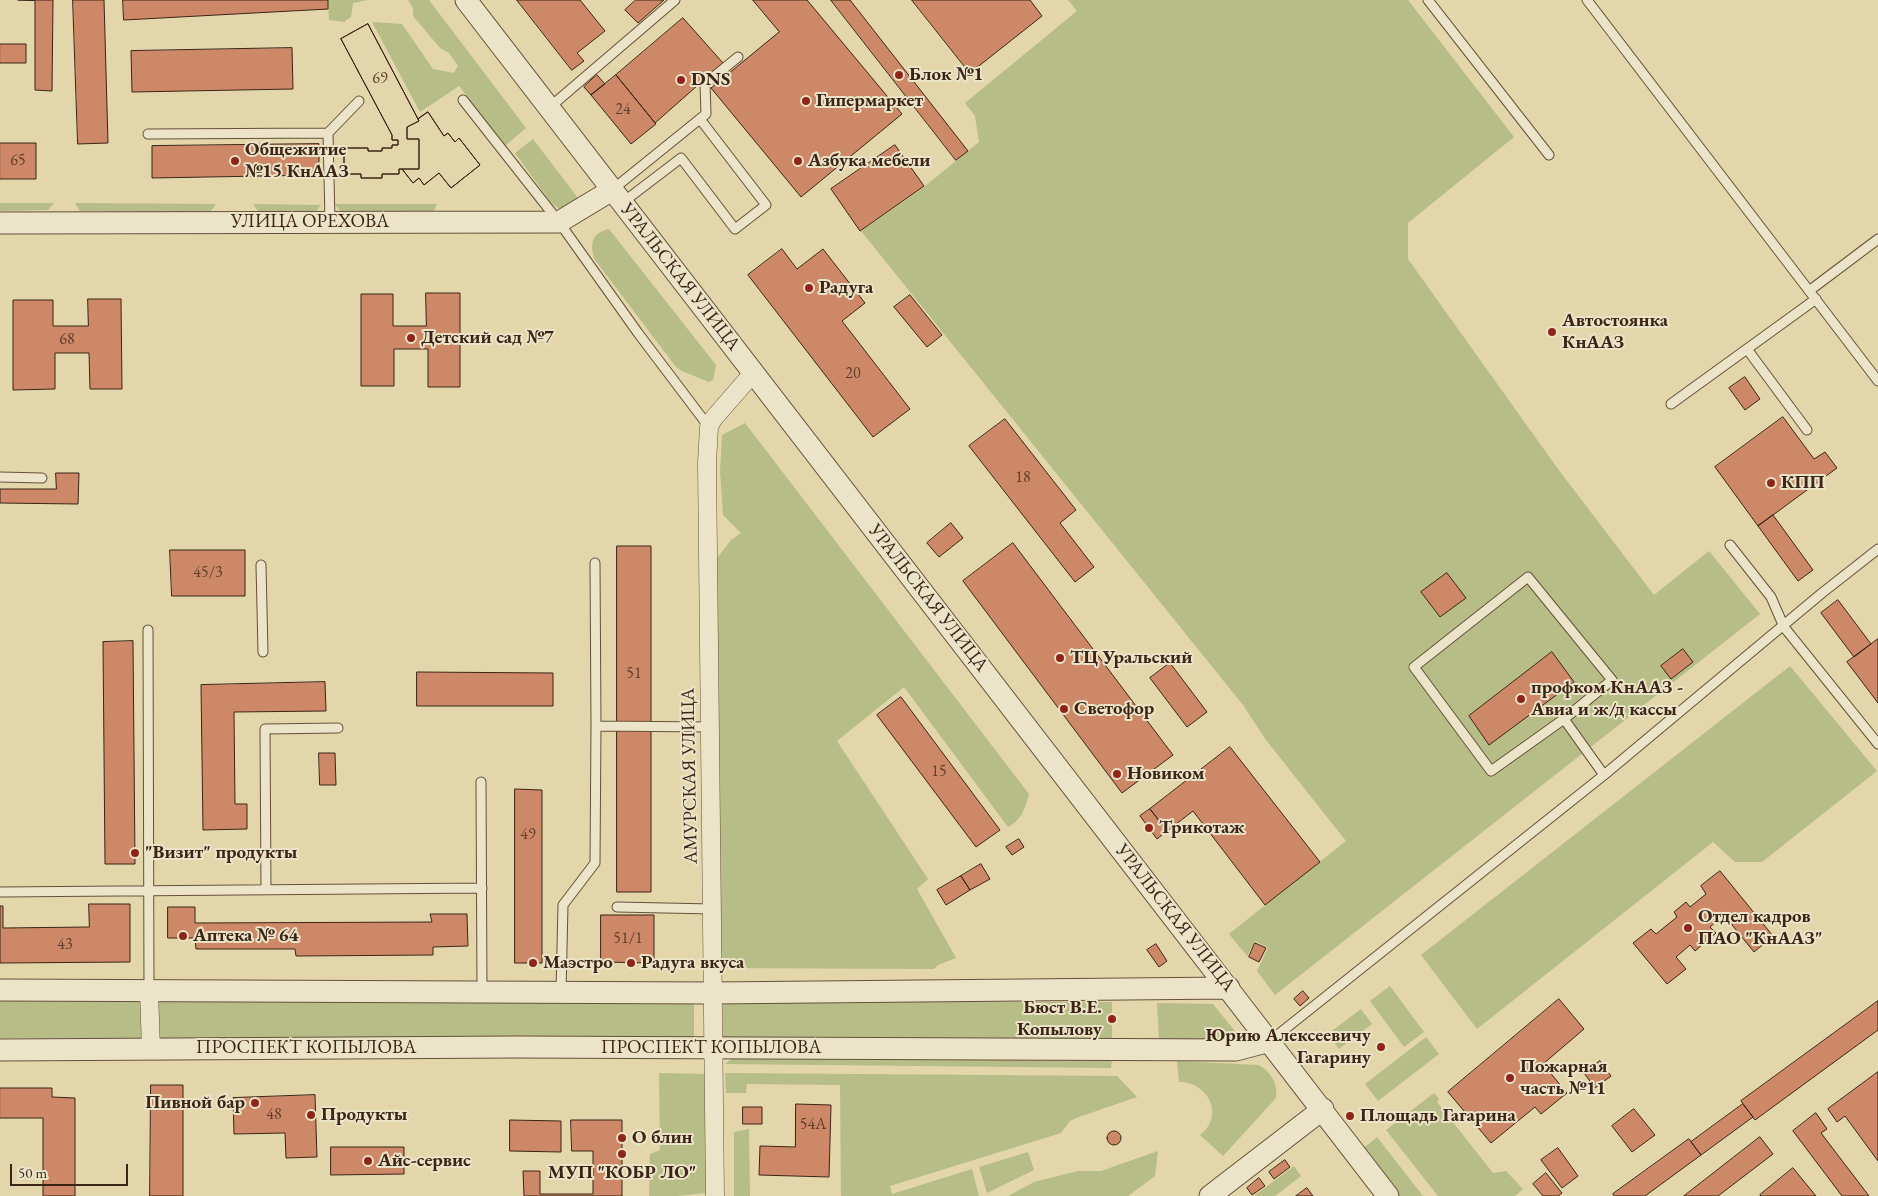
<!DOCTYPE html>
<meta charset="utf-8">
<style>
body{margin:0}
#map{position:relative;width:1878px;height:1196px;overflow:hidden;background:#e2d6aa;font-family:"EB Garamond",serif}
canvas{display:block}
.scale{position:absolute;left:10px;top:1164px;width:118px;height:22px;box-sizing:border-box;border:2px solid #3c2416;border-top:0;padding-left:6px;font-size:15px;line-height:18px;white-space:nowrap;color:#3c2416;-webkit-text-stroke:4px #ece4c8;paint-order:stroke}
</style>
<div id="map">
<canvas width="1878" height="1196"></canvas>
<div class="scale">50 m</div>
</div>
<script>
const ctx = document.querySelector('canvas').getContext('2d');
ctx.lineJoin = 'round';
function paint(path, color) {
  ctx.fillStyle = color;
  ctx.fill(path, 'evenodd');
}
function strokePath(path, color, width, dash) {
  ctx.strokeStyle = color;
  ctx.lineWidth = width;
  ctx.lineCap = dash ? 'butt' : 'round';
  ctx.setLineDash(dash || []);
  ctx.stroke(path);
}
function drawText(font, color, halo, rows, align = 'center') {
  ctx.font = font + ' "EB Garamond",serif';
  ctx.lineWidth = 4;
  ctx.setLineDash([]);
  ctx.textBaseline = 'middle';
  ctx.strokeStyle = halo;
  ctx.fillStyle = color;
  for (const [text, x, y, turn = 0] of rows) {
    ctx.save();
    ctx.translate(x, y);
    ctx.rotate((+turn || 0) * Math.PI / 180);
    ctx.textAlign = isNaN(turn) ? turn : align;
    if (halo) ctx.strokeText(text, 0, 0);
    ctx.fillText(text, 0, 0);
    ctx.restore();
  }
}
paint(new Path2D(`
 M328,0H368L353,3L351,17L344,22L329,20Z
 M408,0H429L526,128L505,146L459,86L420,112L372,22L402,24L433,69L454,73L458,66L449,53L440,48L413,16V8Z
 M1068,0H1408L1514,137L1408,223V259L1558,469L1654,595L1709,551L1760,614L1275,995L1257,971L1268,948L1255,941L1247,956L1229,934L1346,841L1266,740L1243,705L861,231L924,187L979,142L975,116L965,103L1077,11Z
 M533,139L578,198L567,207L560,209L552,204L515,153Z
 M0,203H54L48,210L0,211Z
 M75,203L216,204L210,212L80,211Z
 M253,204L321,205L316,211H258Z
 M334,204H437L434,211H341Z
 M609,229L716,365L713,380L709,382L682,371L676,367L595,260C590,246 590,233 609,229Z
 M745,423L1029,794C1025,808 1022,820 1008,827L904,687L837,741L928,879L917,889L956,958L938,965L934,969L719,968L715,561L731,540L741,533L723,515L720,471L722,435Z
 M1790,666L1877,771L1762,862H1735L1713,842L1477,1029L1421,955Z
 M1390,986L1424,1032L1404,1047L1370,1001Z
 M0,1001L694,1003V1038H0Z
 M723,1001L1112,1002V1039L723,1037Z
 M1157,1003L1213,1004L1238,1035L1230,1041L1159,1040Z
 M1361,1009L1372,1024L1339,1049L1328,1034Z
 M1426,1037L1439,1054L1378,1101L1365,1084Z
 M733,1058L1112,1060L1111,1068L725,1064Z
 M1177,1061L1258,1065C1271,1071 1278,1084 1276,1098L1223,1156L1200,1135C1203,1132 1208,1128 1210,1123C1219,1102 1200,1081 1179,1082Z
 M659,1073L707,1074V1193L676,1196H649L650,1154L660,1150Z
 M725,1073L1117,1076L1137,1097L1076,1118L1070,1121L1061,1133L890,1186L892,1194L972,1169L979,1196H841L840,1085L747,1084L746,1093H726Z
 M1434,1093L1439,1099L1437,1102L1493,1173L1506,1171L1523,1189L1515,1196H1438L1386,1130Z
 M749,1129L750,1196H734V1132Z
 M1377,1137L1423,1196H1397L1361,1150Z
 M1158,1151L1155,1176L1128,1196H1008L1034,1182L1078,1171H1101Z
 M1028,1152L1034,1170L987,1193L979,1167Z
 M1294,1166L1301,1176L1275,1196H1254Z`), '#b7bd86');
const building = new Path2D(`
 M18,0H53L52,91L35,90V1Z
 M73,0H104L108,143L78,144Z
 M123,0H328V9L124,20Z
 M517,0H580L605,31L577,53L584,61L572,70Z
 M636,0H664L638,23L625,10Z
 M753,0H807L902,114L801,197L711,88L779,32Z
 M831,0H850L968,151L956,160Z
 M912,0H1030L1042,16L970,73Z
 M683,18L723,63L655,123L616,75Z
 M368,24L419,121L407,127V139H419V169H399V174H382V178H361V174H344V148H368V151H382V148H392V145H398V140H392V135L341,39Z
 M368,24L418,119L428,112L444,136L448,133L455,142L459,138L480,165L451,188L439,173L424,185L419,178L413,183L402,169H399V174H382V178H361V174H344V148H368V151H382V148H392V145H398V140H392V135L341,39Z
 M0,44H26V63H0Z
 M292,48L293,89L132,92L131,51Z
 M597,75L605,84L591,95L584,87Z
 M616,75L656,124L631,144L591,95Z
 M428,112L444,136L448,133L455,142L459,138L480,165L451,188L439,173L424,185L419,178L413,183L402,169H419V139H407V127L419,121L418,119Z
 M0,143H36V179H0Z
 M319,144V175L152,178V146Z
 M895,145L924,186L860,231L831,189Z
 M782,249L797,269L823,249L865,303L842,321L910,409L873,437L748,275Z
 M426,293H460V387H428V349H394V386H361V294H393V326H426Z
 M910,295L942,335L927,347L894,307Z
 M88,299H121L122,389H90L89,353H55V389L13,390V300H53V326H88Z
 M1745,377L1760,399L1745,410L1729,388Z
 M1783,417L1814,459L1825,452L1837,468L1758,526L1715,467Z
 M1005,419L1076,510L1060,523L1094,567L1075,582L969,446Z
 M56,473H79L78,504L0,503V489H56Z
 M1773,515L1813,570L1798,581L1758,526Z
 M951,523L963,538L939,557L927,543Z
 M1013,543L1173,755L1122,793L963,581Z
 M617,546H651V892H617Z
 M170,550H245V596H172Z
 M1447,573L1466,598L1440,617L1421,592Z
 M1838,600L1871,644L1854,657L1821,613Z
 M1878,639V703L1847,662Z
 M133,641L135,864H105L103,642Z
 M1683,649L1693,662L1671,679L1661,666Z
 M1552,652L1574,682L1489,745L1469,716Z
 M1170,663L1207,712L1187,727L1150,678Z
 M417,672L553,673V706H417Z
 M325,682L326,711L234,712L235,804H247V829L203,830L201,685Z
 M901,697L1000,830L976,847L877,715Z
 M1230,747L1320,862L1265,905L1193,811L1167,831L1150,809Z
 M319,753H335L336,785H320Z
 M515,789L542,790V963H515Z
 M1150,809L1167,831L1157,839L1140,816Z
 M1019,839L1024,847L1012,855L1006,847Z
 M981,864L990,879L970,890L961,876Z
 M1720,871L1773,936L1754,952L1724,915L1710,927L1716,933L1695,951L1690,945L1676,957L1686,969L1667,984L1633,943L1651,929L1656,934L1677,917L1674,912L1686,902L1690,907L1706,894L1701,886Z
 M961,876L970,890L946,905L937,890Z
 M89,904H130V962L0,963V906H3V928L89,927Z
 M168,907H195V923L432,922L430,914H467L468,946L433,947V955L296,956L295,949H196L195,938H168Z
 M601,915H654V963L601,962Z
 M1255,943L1266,948L1259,962L1249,957Z
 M1156,944L1167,961L1159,967L1147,950Z
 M1303,991L1309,998L1300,1006L1294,999Z
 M1559,999L1584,1029L1543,1064L1567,1093L1541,1114L1535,1107L1491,1143L1448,1092Z
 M1878,1001V1030L1755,1120L1741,1101Z
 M1600,1061L1611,1076L1595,1088L1584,1073Z
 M1878,1072V1161L1845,1116L1837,1122L1828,1109Z
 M151,1085H183V1196H150Z
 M0,1088H52V1097L75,1098V1196H43V1118H0Z
 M315,1095L317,1157L286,1158L285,1133L234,1134L233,1098Z
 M796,1104L831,1105L829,1177L759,1175L760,1146L795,1147Z
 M1743,1104L1753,1117L1701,1155L1691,1142Z
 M743,1107H762V1124H743Z
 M1634,1109L1655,1135L1632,1152L1612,1126Z
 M1816,1113L1827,1129L1821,1133L1869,1196H1842L1793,1131Z
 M510,1120L561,1121V1152L510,1151Z
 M571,1120H622V1196H524L523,1171H540V1194H593V1151H572Z
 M1107 1138a7 7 0 1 1 14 0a7 7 0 1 1-14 0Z
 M1760,1137L1773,1154L1718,1196H1684Z
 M1689,1139L1701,1155L1645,1196H1614L1613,1194Z
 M331,1147H404V1174L331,1175Z
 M1558,1148L1578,1176L1562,1188L1541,1160Z
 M1285,1160L1290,1167L1274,1179L1269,1172Z
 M1793,1168L1816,1196H1761L1760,1195Z
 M1546,1173L1562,1193L1558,1196H1543L1533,1184Z
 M1259,1178L1265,1186L1252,1195L1247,1188Z
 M1307,1188L1313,1196H1296Z`);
paint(building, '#cc8867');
strokePath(building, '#3c2416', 1);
const service = new Path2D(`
 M1428,0L1549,155
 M1587,0L1878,381
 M463,100L559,222L638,333L709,427
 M550,107L675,0
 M328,133L330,222
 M148,134L328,133L359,101
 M612,190L706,114L705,84L738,57
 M622,203L681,158L735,229L766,205L700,119
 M1809,291L1878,239
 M1747,349L1807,430
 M1671,404L1816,299
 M0,477L42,478
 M1730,545L1771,597L1784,627L1878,744
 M261,565L263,652
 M148,630L149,990
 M1564,719L1491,771L1414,667L1528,577L1612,680L1564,719L1604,775
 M596,726L710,727
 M481,782L482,991
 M266,890L265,729L338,728
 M0,892L482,888
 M617,907L713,909
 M561,992L563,905L595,863L596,726L595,563
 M1270,1041L1604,775L1822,593L1878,549`);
const minor = new Path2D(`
 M149,991L151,1049
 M715,1196L707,463L709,427L713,419L754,372`);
const tertiary = new Path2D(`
 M466,0L1388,1196
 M0,223L559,222L612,190
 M0,990L713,993L1229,988
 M0,1050L516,1047L1236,1050L1270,1041
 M1210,1196L1323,1109`);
strokePath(service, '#66503b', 11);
strokePath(minor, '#66503b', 19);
strokePath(tertiary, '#66503b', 23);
strokePath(service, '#ece4c8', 9);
strokePath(minor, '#ece4c8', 18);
strokePath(tertiary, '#ece4c8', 21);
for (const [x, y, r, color] of [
 [899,75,5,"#8f2418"],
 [681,80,5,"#8f2418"],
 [806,101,5,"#8f2418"],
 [235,161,5,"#8f2418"],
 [798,161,5,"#8f2418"],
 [809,288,5,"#8f2418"],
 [1552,332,5,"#8f2418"],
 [411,338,5,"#8f2418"],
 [1771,483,5,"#8f2418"],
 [1060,658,5,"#8f2418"],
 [1521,699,5,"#8f2418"],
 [1064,709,5,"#8f2418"],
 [1117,774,5,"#8f2418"],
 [1149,828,5,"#8f2418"],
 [135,853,5,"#8f2418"],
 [1688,928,5,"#8f2418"],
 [183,936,5,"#8f2418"],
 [533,963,5,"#8f2418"],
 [631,963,5,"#8f2418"],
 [1112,1019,5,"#8f2418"],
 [1381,1047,5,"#8f2418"],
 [1510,1078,5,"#8f2418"],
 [255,1103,5,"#8f2418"],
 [311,1115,5,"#8f2418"],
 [1350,1116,5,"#8f2418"],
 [622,1138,5,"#8f2418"],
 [622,1154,5,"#8f2418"],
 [368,1161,5,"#8f2418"]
]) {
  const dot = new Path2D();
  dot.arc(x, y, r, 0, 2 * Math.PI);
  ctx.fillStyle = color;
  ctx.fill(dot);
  strokePath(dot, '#ece4c8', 2);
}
drawText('16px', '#603d2a', null, [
 ["69",380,79],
 ["24",623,110],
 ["65",18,161],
 ["68",67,340],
 ["20",853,374],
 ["18",1023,478],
 ["45/3",208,573],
 ["51",634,674],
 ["15",939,772],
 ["49",528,835],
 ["51/1",628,939],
 ["43",65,945],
 ["48",274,1115],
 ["54А",813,1125]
]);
drawText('bold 19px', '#3c2416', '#ece4c8', [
 ["Блок №1",909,75],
 ["DNS",691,80],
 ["Гипермаркет",816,101],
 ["Общежитие",245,150],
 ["№15 КнААЗ",245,172],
 ["Азбука мебели",808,161],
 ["Радуга",819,288],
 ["Автостоянка",1562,321],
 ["КнААЗ",1562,343],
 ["Детский сад №7",421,338],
 ["КПП",1781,483],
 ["ТЦ Уральский",1070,658],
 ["профком КнААЗ -",1531,688],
 ["Авиа и ж/д кассы",1531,710],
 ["Светофор",1074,709],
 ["Новиком",1127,774],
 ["Трикотаж",1159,828],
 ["\"Визит\" продукты",145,853],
 ["Отдел кадров",1698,917],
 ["ПАО \"КнААЗ\"",1698,939],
 ["Аптека № 64",193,936],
 ["Маэстро",543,963],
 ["Радуга вкуса",641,963],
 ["Бюст В.Е.",1102,1008,"right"],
 ["Копылову",1102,1030,"right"],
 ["Юрию Алексеевичу",1371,1036,"right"],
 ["Гагарину",1371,1058,"right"],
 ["Пожарная",1520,1067],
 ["часть №11",1520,1089],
 ["Пивной бар",245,1103,"right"],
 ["Продукты",321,1115],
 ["Площадь Гагарина",1360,1116],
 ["О блин",632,1138],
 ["Айс-сервис",378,1161],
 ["МУП \"КОБР ЛО\"",622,1173,"center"]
], 'left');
drawText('19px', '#3c2416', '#ece4c8', [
 ["УЛИЦА ОРЕХОВА",310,222],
 ["УРАЛЬСКАЯ УЛИЦА",680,277,52],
 ["УРАЛЬСКАЯ УЛИЦА",928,598,52],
 ["АМУРСКАЯ УЛИЦА",690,776,-91],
 ["УРАЛЬСКАЯ УЛИЦА",1175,918,52],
 ["ПРОСПЕКТ КОПЫЛОВА",306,1048],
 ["ПРОСПЕКТ КОПЫЛОВА",711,1048]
]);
</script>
